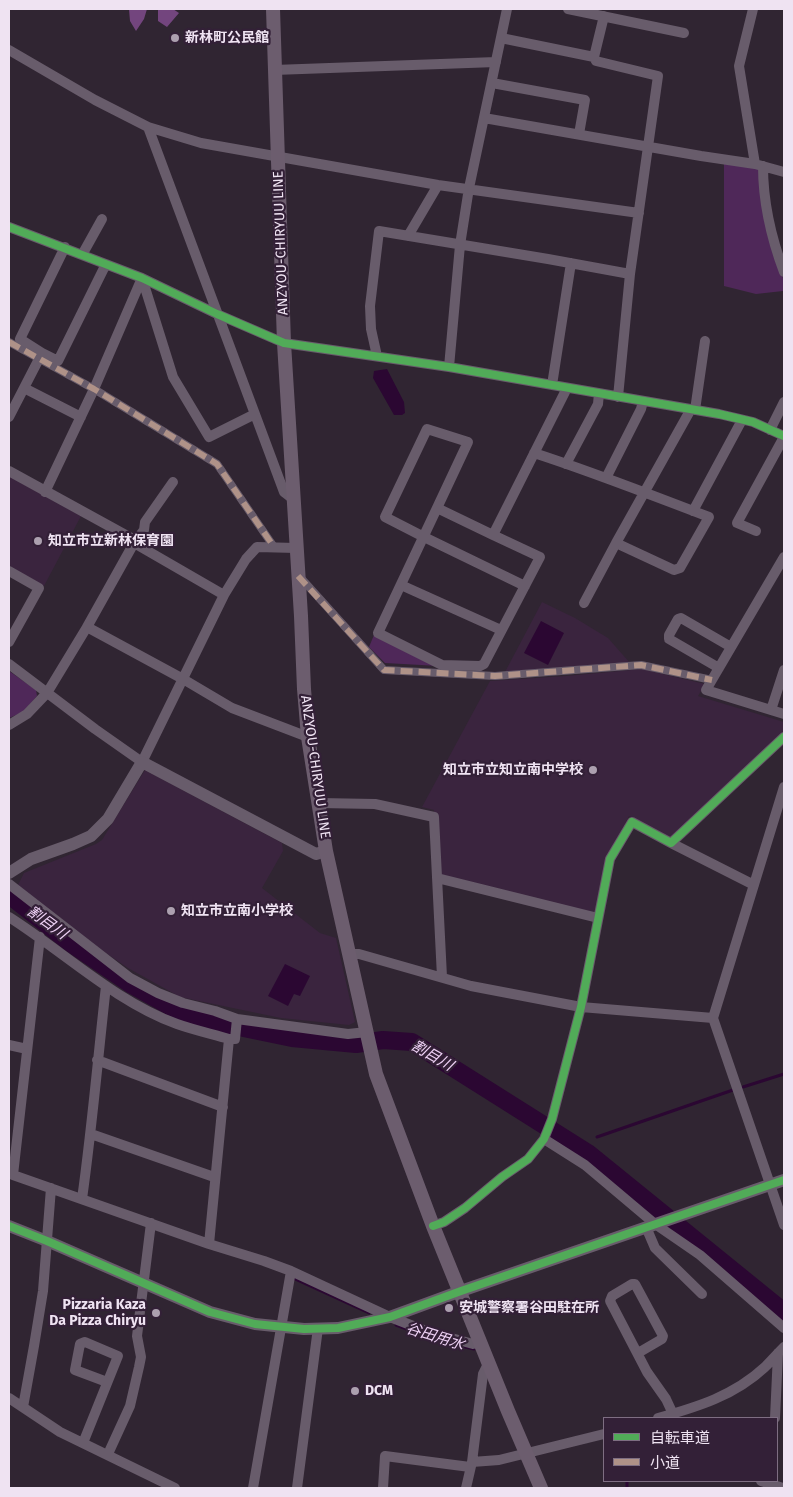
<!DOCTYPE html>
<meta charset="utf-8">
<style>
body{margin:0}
#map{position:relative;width:793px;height:1497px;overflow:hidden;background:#302532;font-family:"Fira Sans","Noto Sans JP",sans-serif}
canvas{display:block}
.frame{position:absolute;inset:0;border:10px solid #efe3f2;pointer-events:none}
.legend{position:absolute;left:603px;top:1417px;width:175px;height:65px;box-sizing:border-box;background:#332037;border:1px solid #7e6e82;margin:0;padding:6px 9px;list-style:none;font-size:15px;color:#efe3f2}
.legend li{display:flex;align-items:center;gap:10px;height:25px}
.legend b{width:25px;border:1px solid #7e6e82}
</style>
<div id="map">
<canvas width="793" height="1497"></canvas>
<div class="frame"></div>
<ul class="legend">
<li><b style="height:6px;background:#51ab58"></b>自転車道</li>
<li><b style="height:6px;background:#af9288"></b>小道</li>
</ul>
</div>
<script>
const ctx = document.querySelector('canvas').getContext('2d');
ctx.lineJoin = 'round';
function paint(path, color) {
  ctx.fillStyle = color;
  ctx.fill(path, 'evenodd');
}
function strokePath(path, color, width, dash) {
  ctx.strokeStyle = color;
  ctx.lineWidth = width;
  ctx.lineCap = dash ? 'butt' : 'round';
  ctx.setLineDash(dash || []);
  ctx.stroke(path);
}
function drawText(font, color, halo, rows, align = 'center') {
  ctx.font = font + ' "Fira Sans","Noto Sans JP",sans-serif';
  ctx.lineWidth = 4.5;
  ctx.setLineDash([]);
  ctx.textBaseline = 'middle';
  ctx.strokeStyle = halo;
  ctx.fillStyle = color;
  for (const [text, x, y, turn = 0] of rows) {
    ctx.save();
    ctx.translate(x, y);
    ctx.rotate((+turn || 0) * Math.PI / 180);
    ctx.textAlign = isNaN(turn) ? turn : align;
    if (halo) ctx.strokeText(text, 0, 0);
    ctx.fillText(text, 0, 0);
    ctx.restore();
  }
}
paint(new Path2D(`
 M9,476L81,516L44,586L9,566Z
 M542,602L575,618L608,638L630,663L505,672Z
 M642,669L705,684L698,696L784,722V732L672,836L668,838L629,816L606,860L595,914L440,875L434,810L422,807L490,681L566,676Z
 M145,770L282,843L283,851L262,888L320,933L336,938L355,1022L349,1025L281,1018L180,997L128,968L100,949L18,885L24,873L96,844L102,840Z`), '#3a243e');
paint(new Path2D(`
 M724,163L761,168L779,266L784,281L783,291L756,294L724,286Z
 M374,635L439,666L385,663L369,647Z
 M9,671L36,690L37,696L23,712L9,718Z`), '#4f2859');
paint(new Path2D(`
 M129,9H147L144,19L136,31L130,21Z
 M158,9H173L179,13L167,27L158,21Z`), '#73457e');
paint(new Path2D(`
 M387,369L404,402L405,413L402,415H394L373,378L374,371Z
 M541,621L564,633L548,665L524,653Z
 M285,964L310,976L300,996L294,994L288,1006L268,996Z`), '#2b0732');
strokePath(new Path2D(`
 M743,1087L784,1074
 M597,1137L733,1090
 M588,1153L591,1147
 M295,1279L369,1313
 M396,1325L412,1331
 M422,1335L438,1341L474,1349
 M627,1481V1488`), '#2b0732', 3);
strokePath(new Path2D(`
 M9,895L69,942L132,985L171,1007L200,1019L292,1038L356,1044L383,1040L412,1042L588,1153L784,1312`), '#2b0732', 18);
strokePath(new Path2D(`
 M9,342L94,389L217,464L274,547
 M300,577L384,670L495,676L641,665L712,680`), '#685c6b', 8);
strokePath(new Path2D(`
 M568,9L684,33
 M753,9L739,66L755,164
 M501,38L594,57L596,61L658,76L630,274L618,397
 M9,50L95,100L148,127L201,143L438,185L639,213
 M594,57L604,16
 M274,70L496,62
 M492,83L585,100L579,134
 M484,118L701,156L755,164L784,172
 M148,127L284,492L293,499
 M763,166C763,201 772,240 784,272
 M9,227L142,278L217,314L284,343L449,367L719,414L753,422L784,436
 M408,236L438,185
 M82,255L102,219
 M142,278L173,377L209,437L255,414
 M42,353L58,361L106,264
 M377,356L371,329L370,306L379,231L548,259L630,274
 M449,367L460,245L469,188L507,9
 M552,385L571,263
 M24,388L81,417
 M695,410L705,341
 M9,417L42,353L20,339L65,247
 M770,430L784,402
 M534,453C593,472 651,495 709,517L680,568L674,570L616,543L691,409
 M566,464L598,404L599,393
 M9,471L131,538L134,543L224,595
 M606,478L641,409L643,401
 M45,492L94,389L142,278
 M437,508L468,442L427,429L385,517L424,537L525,586
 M693,511L742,420
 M756,531L737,523L784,437
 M493,535L437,508L378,633L442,665L480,666L484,664L540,557L493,535L567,388
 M784,557L706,690L784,714
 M9,571L39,588L9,642
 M401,585L501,630
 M584,603L616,543
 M87,627L183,679L232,708L308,737
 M9,664L95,729L142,762L224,595L246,559L257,547L296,548
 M719,668L669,639V635L678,619L681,618L731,647
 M771,710L784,670
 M9,725L27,714L47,693L87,627L134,543L144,530L145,522L173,482
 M784,787L713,1018L784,1225
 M319,803L375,804L434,817L442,977
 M671,843L754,885
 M437,878L598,918
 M9,884L130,978L158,993L183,1003L215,1011L237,1019L348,1034L367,1032
 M9,917C64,952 116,1002 177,1024C194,1030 212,1034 229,1039
 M40,937L13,1175L209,1244L264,1261L291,1271L390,1317L426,1331L473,1344L481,1342
 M349,954H359L471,986L581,1007L713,1018
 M9,1045L27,1049
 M97,1060L223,1107
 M91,1134L214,1177
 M544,1139L585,1165L655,1224L700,1255L784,1328
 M82,1199C92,1128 98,1057 106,986
 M433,1226L444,1222L465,1208L502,1177L528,1159L544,1139L552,1119L581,1007L610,859L632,822L671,843L784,737
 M646,1227L655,1248L702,1294
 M209,1244L229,1039H235L237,1019
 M638,1353L662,1339L663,1336L635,1284H632L612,1296L610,1301L647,1372L666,1399L673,1414
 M9,1398L60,1432L175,1488
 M23,1407L34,1346L43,1291L51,1188
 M658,1418C697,1407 734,1396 765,1367C772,1360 778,1353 784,1347
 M775,1418L778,1353
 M83,1443L118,1356L85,1342L80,1344L75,1370L107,1382
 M108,1454L130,1406L139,1367L141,1357L137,1336L151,1223
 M472,1462L499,1460L604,1434
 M761,1481L783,1488
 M253,1488L291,1271
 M297,1488L318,1328
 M383,1488L385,1456L470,1467
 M466,1488L472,1462L483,1374L489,1362`), '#685c6b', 10);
strokePath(new Path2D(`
 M9,873L31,859L73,844L91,836L108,819L142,762L316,854L326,851
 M9,1226L47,1241L210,1312L255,1324L304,1329L338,1328L390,1317L461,1291L784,1180`), '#685c6b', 12);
strokePath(new Path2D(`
 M273,9L284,343L301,616L304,689L308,737L326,851L376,1074L433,1226L508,1411L541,1488`), '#6c5d6e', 14);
strokePath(new Path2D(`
 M9,342L94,389L217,464L274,547
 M298,576L384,670L495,676L641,665L712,680`), '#af9288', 6, [12, 6]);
strokePath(new Path2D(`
 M9,227L142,278L217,314L284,343L449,367L719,414L753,422L784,436
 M9,1226L47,1241L210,1312L255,1324L304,1329L338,1328L390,1317L461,1291L784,1180
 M433,1226L444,1222L465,1208L502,1177L528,1159L544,1139L552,1119L581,1007L610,859L632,822L671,843L784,737`), '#51ab58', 8);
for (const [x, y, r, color] of [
 [175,38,5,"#aca0af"],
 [38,541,5,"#aca0af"],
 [593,770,5,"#aca0af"],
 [171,911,5,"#aca0af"],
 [449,1308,5,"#aca0af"],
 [156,1313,5,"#aca0af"],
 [355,1391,5,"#aca0af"]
]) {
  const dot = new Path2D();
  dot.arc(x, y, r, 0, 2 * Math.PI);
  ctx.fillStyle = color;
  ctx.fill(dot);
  strokePath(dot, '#332037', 2);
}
drawText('bold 14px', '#efe3f2', '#332037', [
 ["新林町公民館",185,38],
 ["知立市立新林保育園",48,541],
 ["知立市立知立南中学校",583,770,"right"],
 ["知立市立南小学校",181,911],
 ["Pizzaria Kaza",146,1305,"right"],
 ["Da Pizza Chiryu",146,1321,"right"],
 ["安城警察署谷田駐在所",459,1308],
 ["DCM",365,1391]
], 'left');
drawText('14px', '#efe3f2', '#332037', [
 ["ANZYOU-CHIRYUU LINE",281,243,-92],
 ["ANZYOU-CHIRYUU LINE",315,767,82]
]);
drawText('italic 15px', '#efd2f6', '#332037', [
 ["割目川",47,923,36],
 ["割目川",432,1056,30],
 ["谷田用水",435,1337,17]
]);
</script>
